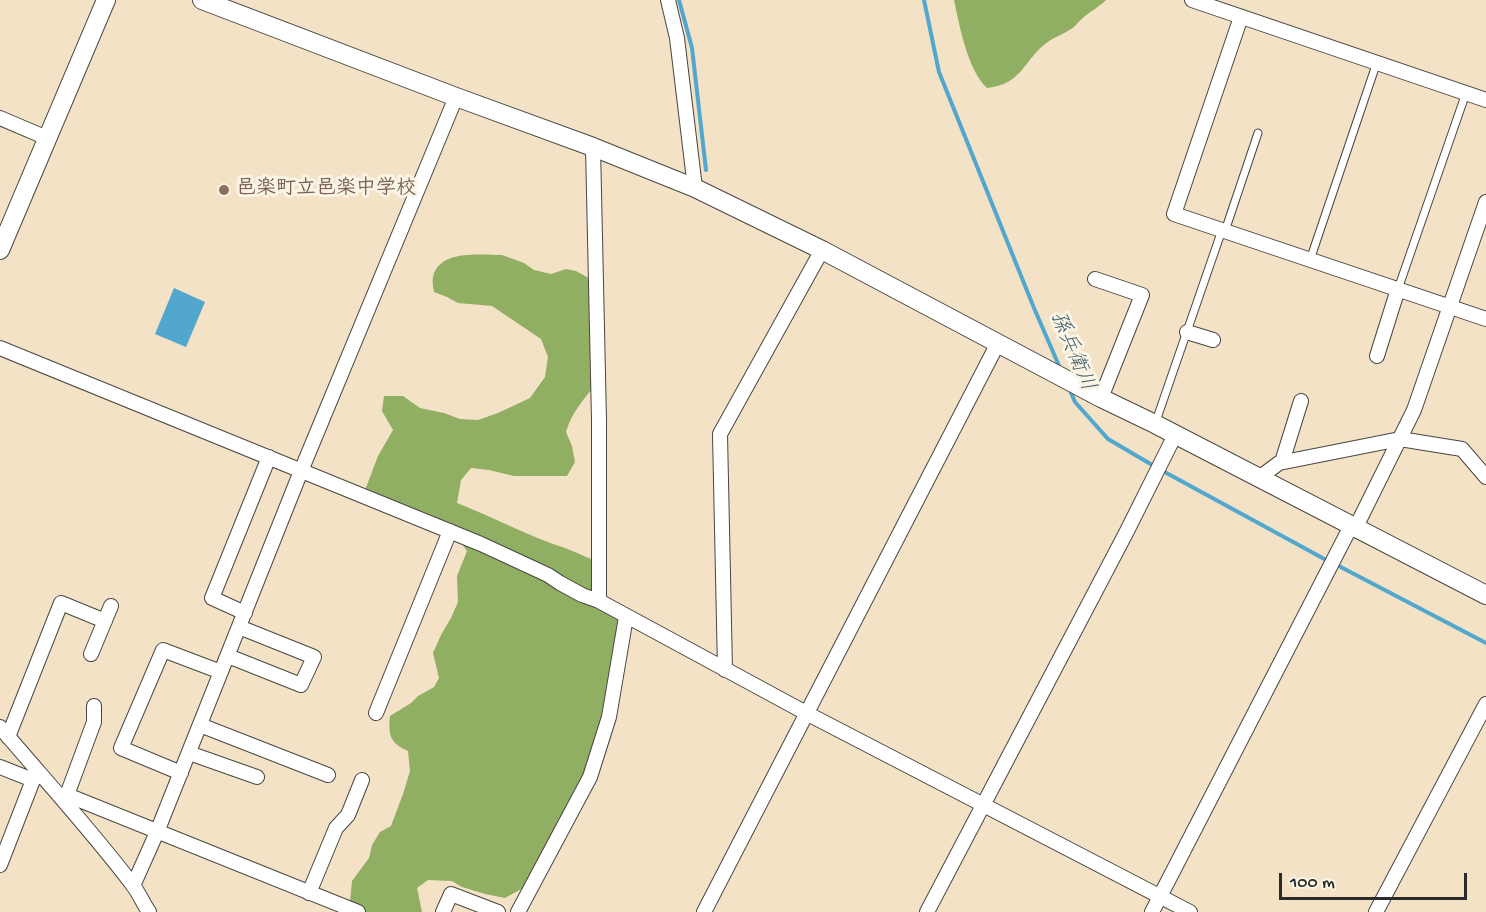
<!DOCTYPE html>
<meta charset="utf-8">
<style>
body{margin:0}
#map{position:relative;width:1486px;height:912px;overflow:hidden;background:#f3e2c5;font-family:"Gochi Hand",sans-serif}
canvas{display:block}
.scale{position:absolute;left:1279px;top:873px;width:188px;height:27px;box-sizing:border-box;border:3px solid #2b2b2b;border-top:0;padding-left:8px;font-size:18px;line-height:21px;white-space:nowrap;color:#2b2b2b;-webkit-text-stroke:4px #fcf5e5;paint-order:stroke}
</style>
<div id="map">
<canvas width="1486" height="912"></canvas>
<div class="scale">100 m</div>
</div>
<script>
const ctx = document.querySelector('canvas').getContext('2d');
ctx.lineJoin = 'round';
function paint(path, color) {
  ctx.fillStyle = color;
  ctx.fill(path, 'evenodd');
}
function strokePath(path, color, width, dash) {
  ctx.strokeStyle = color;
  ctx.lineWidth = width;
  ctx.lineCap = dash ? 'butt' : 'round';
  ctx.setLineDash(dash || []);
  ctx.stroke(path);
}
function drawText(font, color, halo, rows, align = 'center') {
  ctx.font = font + ' "Gochi Hand","Klee One",sans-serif';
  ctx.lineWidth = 6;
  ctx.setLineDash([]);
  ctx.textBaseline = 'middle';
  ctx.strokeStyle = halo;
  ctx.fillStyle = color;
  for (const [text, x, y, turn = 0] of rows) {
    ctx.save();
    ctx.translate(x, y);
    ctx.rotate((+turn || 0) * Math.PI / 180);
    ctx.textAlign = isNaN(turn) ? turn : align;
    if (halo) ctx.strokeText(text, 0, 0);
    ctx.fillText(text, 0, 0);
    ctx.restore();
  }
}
paint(new Path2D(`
 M954,0H1106C1099,7 1091,11 1084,17C1080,20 1077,24 1074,27C1066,33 1057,36 1049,41C1023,59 1024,84 987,88C968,71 959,24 954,0Z
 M502,255L524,263L534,270L551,274L566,269L576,271L596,282L598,382C585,398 572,411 566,432L572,446L575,462L567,476H514L489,470L471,468L461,480L457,503C493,517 528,536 565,548C576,552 585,557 596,561L595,605L619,617L603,716L585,774L525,887L505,898L485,894L462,887L452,881L428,880L417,888L422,912H349L352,881L369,858L372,845L380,832L391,826L403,794L410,771L408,751C390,743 388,735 390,716L411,703L418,696L434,687L439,678L433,653L441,635L451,618L458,602L457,576L467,551L449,526L364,493L378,456L393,430L382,411L384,396H403L420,408L444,413L460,419L478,420L498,413L530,398L545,377L548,357L541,339L492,306L458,303L447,297L434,292C433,287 432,281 433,277C439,249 481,255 502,255Z`), '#90af62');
paint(new Path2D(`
 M174,288L205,302L186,347L155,334Z`), '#51a7cd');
strokePath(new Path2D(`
 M679,0L692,48L706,170
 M924,0L939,72L1034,308L1060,368
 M1069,388L1075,402L1108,439L1154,466
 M1161,470L1328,561
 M1335,564L1486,643`), '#51a7cd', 4);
const lane = new Path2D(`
 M1225,231L1258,133
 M1310,260L1377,62
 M1398,289L1466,93
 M1155,424L1222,230`);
const street = new Path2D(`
 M668,0L677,38L695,188
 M1192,0L1486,100
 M1241,17L1174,214L1486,319
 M0,118L47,138
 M593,147L599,420V601
 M1095,279L1142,295L1101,398
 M1187,332L1213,340
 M0,348L481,544L548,575L560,583L582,595L599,601L808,714L1190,912
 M1377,356L1398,289
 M1282,462L1301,401
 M1259,478L1279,463L1400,439L1462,449L1486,477
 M1355,529L1414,410L1486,202
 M245,613L212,598L269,457
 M91,654L111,606
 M228,656L301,685L314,657L239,627
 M725,670L720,434L822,250
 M376,713L450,531
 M200,725L328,775
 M0,727C44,779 91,830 132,884C139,893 143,903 149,912
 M8,737L61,603L105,621
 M189,753L257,777
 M0,767L33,780L38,776
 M181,773L121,748L163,650L221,672
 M67,795L94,722V706
 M62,799L67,795L358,912
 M0,865L33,780
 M133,886L157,832L301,471L456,97
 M309,893L336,828L348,815L362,780
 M443,912L451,894L498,912
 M518,912L590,777L609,717L626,617
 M704,912L998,343
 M927,912L1126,533L1175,435
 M1152,912L1351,526
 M1376,912L1486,704`);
const secondary = new Path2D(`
 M202,0L456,97L593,147L695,188L822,250L1101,398L1155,424L1486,595
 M0,250L106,0`);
strokePath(lane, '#494642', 9);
strokePath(street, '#494642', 16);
strokePath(secondary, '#494642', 20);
strokePath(lane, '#fff', 7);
strokePath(street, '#fff', 14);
strokePath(secondary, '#fff', 18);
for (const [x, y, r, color] of [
 [224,190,6,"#8d6e63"]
]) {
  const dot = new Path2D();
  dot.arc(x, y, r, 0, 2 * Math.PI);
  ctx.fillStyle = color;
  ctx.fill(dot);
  strokePath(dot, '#fcf5e5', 2);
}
drawText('bold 20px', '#785e54', '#fcf5e5', [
 ["邑楽町立邑楽中学校",236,190]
], 'left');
drawText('italic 21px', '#3a5d6c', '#fcf5e5', [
 ["孫兵衛川",1071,352,67]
]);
</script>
